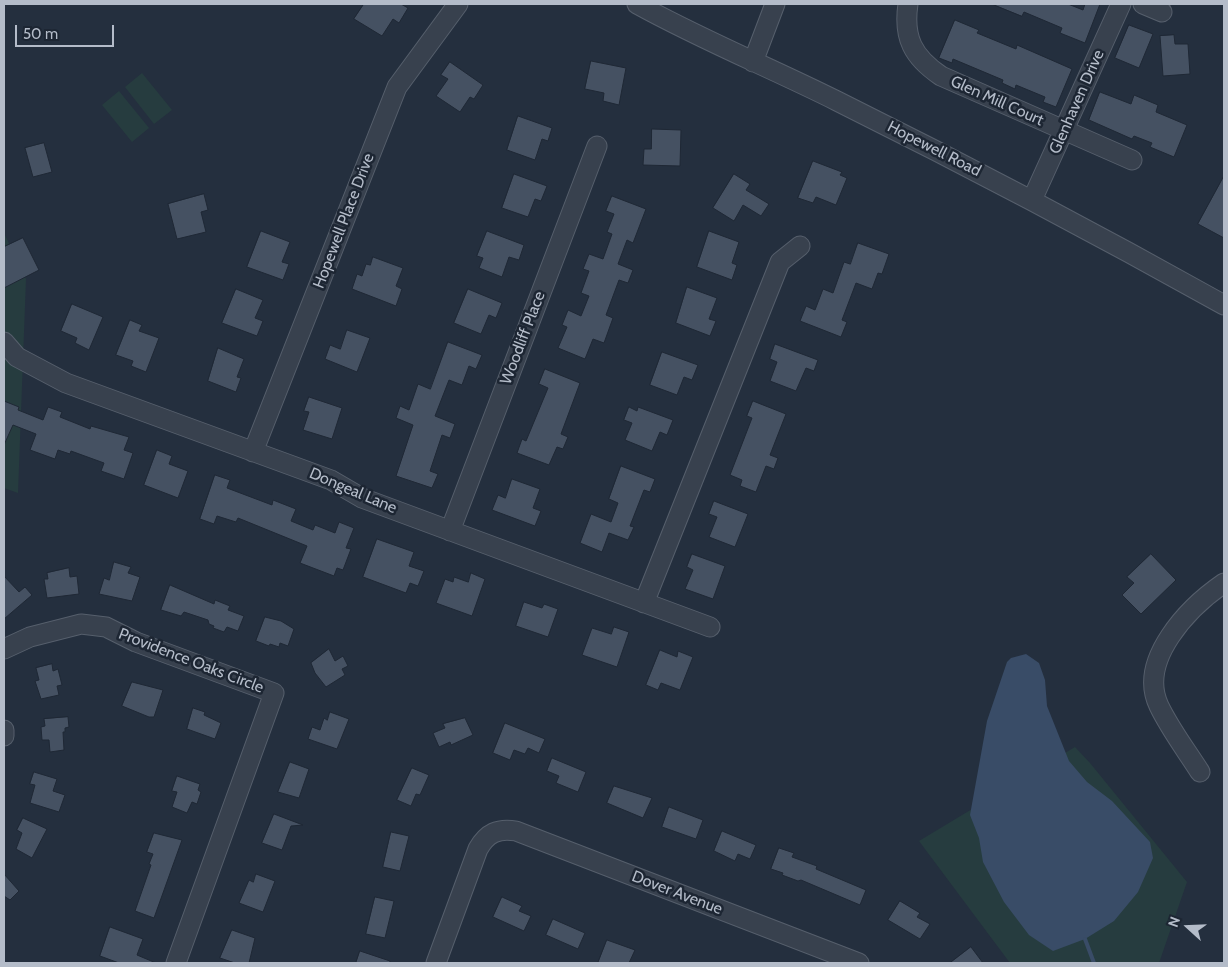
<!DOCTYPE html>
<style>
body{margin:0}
#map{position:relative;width:1228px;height:967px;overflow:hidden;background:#242f3e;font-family:Cabin,sans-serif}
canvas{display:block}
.frame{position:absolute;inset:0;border:5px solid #b4bcc9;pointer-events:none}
.north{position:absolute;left:1163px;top:902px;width:50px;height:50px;-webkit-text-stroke:4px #1d2633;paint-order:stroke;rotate:290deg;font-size:14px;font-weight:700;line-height:20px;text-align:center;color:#b4bcc9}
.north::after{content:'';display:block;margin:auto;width:18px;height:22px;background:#b4bcc9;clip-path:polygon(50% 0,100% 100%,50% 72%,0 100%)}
.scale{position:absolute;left:15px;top:25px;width:99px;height:22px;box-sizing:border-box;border:2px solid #b4bcc9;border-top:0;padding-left:6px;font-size:15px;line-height:18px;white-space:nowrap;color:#b4bcc9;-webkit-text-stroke:4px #1d2633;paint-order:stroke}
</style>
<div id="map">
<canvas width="1228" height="967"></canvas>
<div class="frame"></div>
<div class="north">N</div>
<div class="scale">50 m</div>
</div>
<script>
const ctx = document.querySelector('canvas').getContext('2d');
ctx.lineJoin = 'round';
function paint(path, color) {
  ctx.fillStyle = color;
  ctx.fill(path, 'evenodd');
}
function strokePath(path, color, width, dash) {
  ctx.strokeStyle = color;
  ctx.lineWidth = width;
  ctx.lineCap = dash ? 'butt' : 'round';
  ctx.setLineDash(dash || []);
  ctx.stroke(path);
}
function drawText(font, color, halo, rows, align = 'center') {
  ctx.font = font + ' Cabin,sans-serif';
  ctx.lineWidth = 5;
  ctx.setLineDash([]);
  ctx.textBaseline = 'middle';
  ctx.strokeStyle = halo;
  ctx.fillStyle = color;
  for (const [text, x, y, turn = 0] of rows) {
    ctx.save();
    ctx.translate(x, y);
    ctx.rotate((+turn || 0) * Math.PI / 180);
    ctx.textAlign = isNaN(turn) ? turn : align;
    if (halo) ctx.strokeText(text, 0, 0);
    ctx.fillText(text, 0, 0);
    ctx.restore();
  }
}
paint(new Path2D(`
 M142,73L172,110L154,124L125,87Z
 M119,91L149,128L132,142L102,105Z
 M4,233L26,279L18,493L4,488Z
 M1075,747L1090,763L1187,882L1159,963H1010L919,841Z`), '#263c3f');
paint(new Path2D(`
 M1026,654L1039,663L1045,680L1047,706L1069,761L1087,782L1112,801L1150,842L1153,858L1138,892L1114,921L1085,939L1053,951L1029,935L1004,902L983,862L979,838L970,815L987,721L1007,662L1011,658Z`), '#394c67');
strokePath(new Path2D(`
 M1085,939L1094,963`), '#394c67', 4);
const building = new Path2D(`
 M364,4H401L408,8L399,23L393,19L382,36L354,19Z
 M992,4H1068L1083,10L1085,4H1100L1085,43L1060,33L1062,28L1024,12L1022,16Z
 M955,20L979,30L977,33L1016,49L1017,45L1072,69L1056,107L1043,102L1045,97L1016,85L1015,89L1002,83L1003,80L953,59L952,63L939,58Z
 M1129,25L1153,34L1139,68L1115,58Z
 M1174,35L1175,44H1188L1190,74L1163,76L1160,36Z
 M591,61L626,68L619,105L603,101L604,93L585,89Z
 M450,62L483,85L474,99L470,97L460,112L436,96L448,79L441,75Z
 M1100,92L1131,104L1134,95L1158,105L1156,112L1187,125L1174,157L1150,147L1152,143L1134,136L1132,139L1089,120Z
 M518,116L552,128L548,141L542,139L535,160L507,150Z
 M652,129L681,130L680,166L643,165L644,149H651Z
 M44,143L52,172L33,177L25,148Z
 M813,161L842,172L840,175L847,178L836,205L816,197L813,203L798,198Z
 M514,174L547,186L541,201L535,199L528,217L502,208Z
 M734,174L750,184L746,190L769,204L761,216L743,205L734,221L713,208Z
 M1224,176V238L1198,224Z
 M204,194L208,210L201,212L206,232L177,239L168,204Z
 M612,196L646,209L633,243L627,240L618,264L633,270L628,283L619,280L606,315L613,318L604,343L593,339L585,359L558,348L567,327L562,325L568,310L581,316L589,296L581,293L589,271L583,269L589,254L603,259L612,234L607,232L614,214L606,211Z
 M261,231L290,242L282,262L289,264L283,280L247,267Z
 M487,231L524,245L519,260L509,257L502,277L479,268L483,258L477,256Z
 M709,231L739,242L732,263L737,265L732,280L697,267Z
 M23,238L39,270L4,288V247Z
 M858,243L889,254L882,274L878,273L872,289L856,283L842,320L847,322L841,337L800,321L806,306L815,310L823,289L833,293L844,262L850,264Z
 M373,257L403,268L396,286L402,289L396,306L352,289L357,274L362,276L366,264L370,265Z
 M687,287L717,298L709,319L716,321L710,336L676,323Z
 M236,289L263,300L255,318L263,321L257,336L222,323Z
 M468,289L502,303L496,318L489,315L481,334L454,323Z
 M72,304L103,317L89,350L75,343L77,338L61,331Z
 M130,320L142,325L139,331L159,338L146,372L131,366L133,361L116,355Z
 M347,330L370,338L357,372L325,359L330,345L340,349Z
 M448,342L482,355L476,369L469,366L462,385L449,380L435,416L455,424L450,438L442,435L430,471L438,474L432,488L396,476L413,425L396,418L400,406L409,410L418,384L430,389Z
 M775,344L818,360L814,371L806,368L796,391L770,381L777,362L770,359Z
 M218,348L244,359L237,377L241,378L236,392L208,381Z
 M662,352L698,365L692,380L684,377L677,395L650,385Z
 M545,369L580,383L561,434L568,437L563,449L557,447L549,465L517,453L522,439L526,441L548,388L539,384Z
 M309,397L342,408L332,439L303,430L309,412L304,411Z
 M4,401L19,407L18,410L43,420L48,407L62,412L60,417L90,429L91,426L129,437L124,450L133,453L124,479L101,471L104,463L71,451L70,454L58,450L55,459L30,450L36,434L13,425L4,445Z
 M753,401L786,414L770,455L778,458L774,469L766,466L756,492L740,486L742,480L730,475L752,418L747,416Z
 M629,407L637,411L638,407L673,420L667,435L660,432L652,451L625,440L632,423L624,420Z
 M157,450L172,456L169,464L188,471L178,498L144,485Z
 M621,466L655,479L650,492L644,490L630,526L634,527L628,540L609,533L602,552L580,543L591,514L611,522L618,503L609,499Z
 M215,475L230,480L227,488L272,505L273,500L296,509L291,521L313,530L315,525L335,533L339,522L354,528L346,548L351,549L343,570L337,568L334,576L300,563L307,546L238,518L236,522L217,516L214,524L200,519Z
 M512,479L540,489L533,508L541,511L535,526L492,510L498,495L505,498Z
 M714,501L748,514L735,547L709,537L717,517L709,514Z
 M377,539L414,552L409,566L424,571L418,586L410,583L406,593L363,577Z
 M692,554L725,566L713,599L685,589L693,570L687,567Z
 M1151,554L1176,580L1141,614L1122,595L1134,583L1127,577Z
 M114,562L131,567L128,573L140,577L132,601L99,594L104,578L109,580Z
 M69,568L70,577L77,576L79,594L47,598L44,579H48L47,573Z
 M471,573L485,579L472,616L436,603L445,579L453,582L454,577L468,582Z
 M4,576L19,592L25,587L32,595L4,619Z
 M170,585L214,604L215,600L230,606L228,610L244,616L238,631L227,627L224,632L213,628L214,626L209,624L208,620L184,612L181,616L161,610Z
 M524,602L542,608L544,604L558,609L548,637L516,626Z
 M265,617L281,621L294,629L288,646L280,643L279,647L270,644L269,646L256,641Z
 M614,627L629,632L617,667L582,655L592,628L611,634Z
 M329,649L335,661L343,656L348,666L342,669L345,675L326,687L315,673L311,663Z
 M660,650L677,657L678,651L693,657L680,690L661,683L658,690L646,685Z
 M52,664L53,671L58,669L62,685L57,686L59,695L41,699L35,681L39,680L36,668Z
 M132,682L163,690L154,717H149L122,706Z
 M193,708L205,712L204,715L221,723L215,739L187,729Z
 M330,712L349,719L337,749L308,739L312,727L320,730L324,718L327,720Z
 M68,717L69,727L65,728V732H63L64,750L50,752L49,740H42L41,727L45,726L44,719Z
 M465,718L473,735L451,745L450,742L439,747L433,733L445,728L443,724Z
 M505,723L545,739L539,753L528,748L525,754L514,750L510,760L493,753Z
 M552,758L586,772L578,792L556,783L559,776L547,771Z
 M290,762L309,769L299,798L278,792Z
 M412,768L429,775L420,795L416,794L411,806L397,800Z
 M34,772L57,779L53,791L65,795L59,812L30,803L35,785L30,784Z
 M177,776L200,784L198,790L201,792L197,804L192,802L187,813L172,807L177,792L172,791Z
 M614,786L652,798L643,818L607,803Z
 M669,807L703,820L696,839L662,827Z
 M274,814L303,825L291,826L282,850L262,843Z
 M23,818L47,829L32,858L16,849L22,833L17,830Z
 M722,831L756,845L750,859L738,854L735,861L714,851Z
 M391,832L409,836L400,871L383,867Z
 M154,833L182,840L154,918L135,911L151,865L149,864L153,854L147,852Z
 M779,848L794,853L792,857L817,866L816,869L866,890L860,905L801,880L798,881L782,875L783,873L771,869Z
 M4,874L19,891L10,900L4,896Z
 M256,874L275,881L263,912L239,903L249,880L253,882Z
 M375,897L394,901L385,938L366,934Z
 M502,897L522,906L519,911L531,916L524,931L493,917Z
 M900,901L920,913L917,917L930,924L920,939L888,920Z
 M553,919L585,933L578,949L546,935Z
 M110,927L143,939L137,955L156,963H119L100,956Z
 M232,930L255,938L249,963H235L220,958Z
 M607,940L635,950L629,963H598Z
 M971,947L983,963H950Z
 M360,951L390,961V963H356Z`);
paint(building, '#455162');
strokePath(building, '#1f2835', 1);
const minor = new Path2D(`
 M637,4C702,40 771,68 837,101C968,166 1097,234 1224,305
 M908,4C903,38 913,57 941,76L1132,160
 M1143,4L1162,12
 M753,62L775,4
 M1032,200L1121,4
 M4,342L17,357L66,383L331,480L362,498L710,627
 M253,452L397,87L458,4
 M450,531L597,146
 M644,603L780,262L800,246
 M4,649L30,637L81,624L106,627L136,642L274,693L176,963
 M4,730V736
 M1200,772C1186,750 1170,729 1159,706C1137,660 1189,607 1224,583
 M436,963L478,849C487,833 498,828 516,831L859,963`);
strokePath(minor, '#565f6c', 21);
strokePath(minor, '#38414e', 19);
drawText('16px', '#b4bcc9', '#1d2633', [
 ["Glen Mill Court",997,101,24],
 ["Glenhaven Drive",1077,102,-66],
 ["Hopewell Road",934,149,27],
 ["Hopewell Place Drive",344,221,-69],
 ["Woodliff Place",523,338,-69],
 ["Dongeal Lane",353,491,23],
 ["Providence Oaks Circle",191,661,21],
 ["Dover Avenue",677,893,21]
]);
</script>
